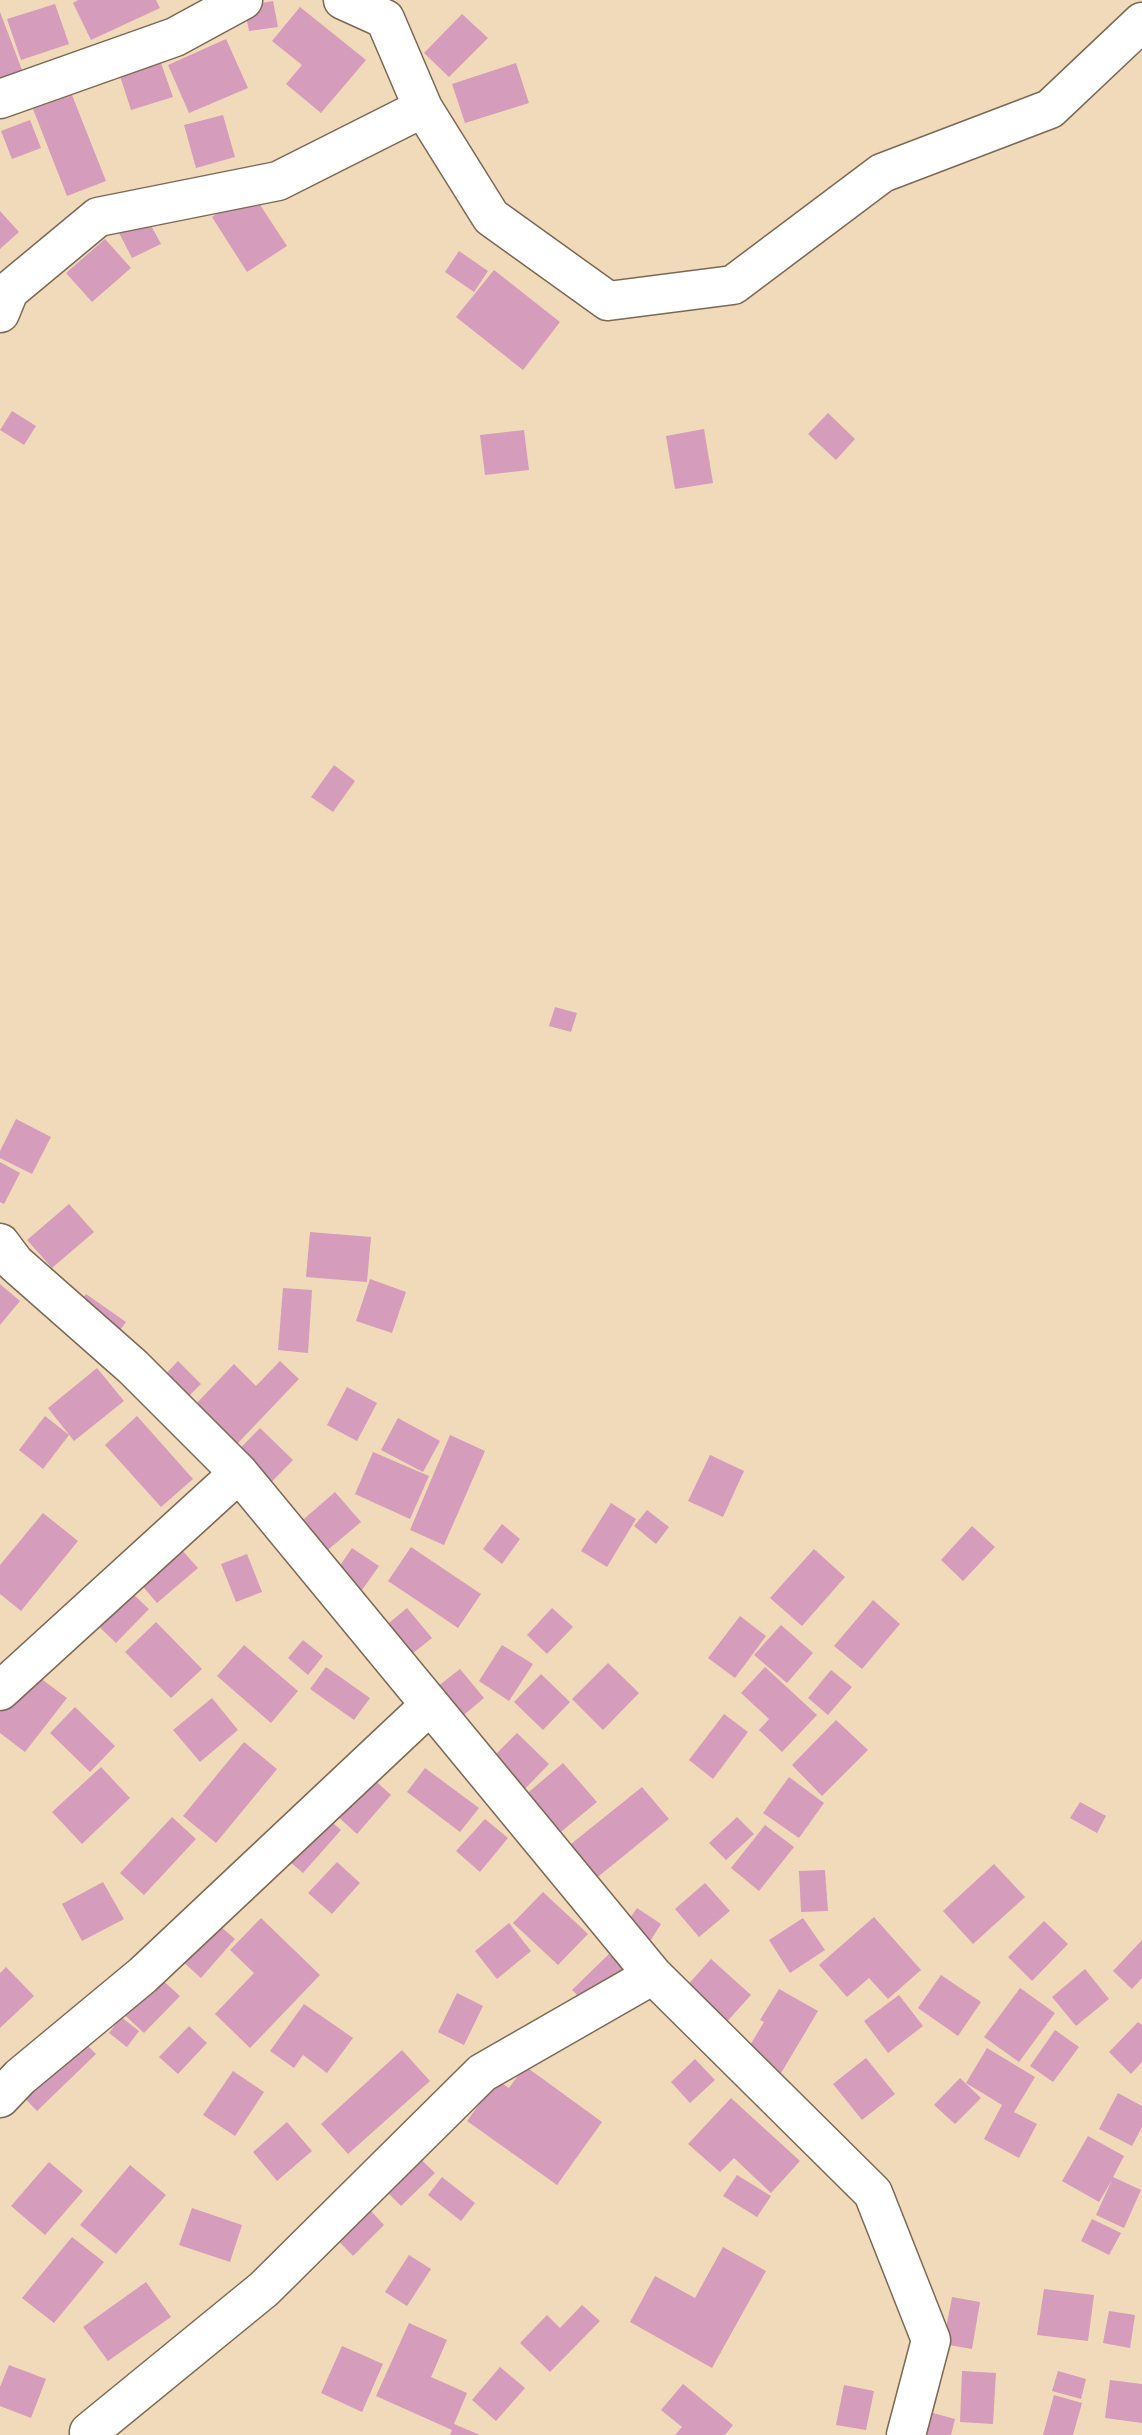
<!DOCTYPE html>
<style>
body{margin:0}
canvas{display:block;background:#f1daba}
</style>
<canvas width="1142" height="2435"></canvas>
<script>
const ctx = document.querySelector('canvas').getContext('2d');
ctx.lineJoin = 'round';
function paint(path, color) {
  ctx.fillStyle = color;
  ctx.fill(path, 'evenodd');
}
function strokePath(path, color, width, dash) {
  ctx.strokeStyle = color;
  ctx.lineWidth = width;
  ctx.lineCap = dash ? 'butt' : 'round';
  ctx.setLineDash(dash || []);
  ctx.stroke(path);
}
paint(new Path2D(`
 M78,0H156L160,8L91,40L73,3Z
 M273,1L278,27L249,31L244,6Z
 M55,4L69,44L21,60L7,19Z
 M300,7L366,60L321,113L286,84L302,65L272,41Z
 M0,12L22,70L0,78Z
 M462,14L488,38L449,77L424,53Z
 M226,39L248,88L189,113L168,65Z
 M161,63L173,97L131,110L120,76Z
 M516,63L529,103L465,123L452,84Z
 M72,95L106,181L67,196L33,109Z
 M223,115L235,157L196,168L184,125Z
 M30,120L41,148L12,159L1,131Z
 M251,191L287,246L247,272L212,217Z
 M0,211L19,232L0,249Z
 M146,216L161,244L132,258L118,231Z
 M105,239L131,268L92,302L66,273Z
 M459,251L488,271L474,292L445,272Z
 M494,270L560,322L523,370L456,317Z
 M12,411L36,426L24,445L0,430Z
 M828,413L855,439L836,460L808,434Z
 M704,429L713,483L675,489L666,436Z
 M524,430L529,470L485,475L480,435Z
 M334,765L355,781L333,812L311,797Z
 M555,1007L577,1013L571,1032L549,1026Z
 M16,1119L51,1137L32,1174L0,1158V1151Z
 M0,1162L20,1173L4,1204L0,1202Z
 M69,1204L94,1232L52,1268L27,1240Z
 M310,1232L371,1237L367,1282L306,1277Z
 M370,1279L406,1292L392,1333L356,1321Z
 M0,1284L20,1301L0,1325Z
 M283,1288L312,1290L308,1353L278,1350Z
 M86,1294L126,1322L113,1340L73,1312Z
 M178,1361L201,1384L170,1415L148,1393Z
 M280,1361L299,1379L218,1464L176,1425L234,1364L256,1386Z
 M97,1368L124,1401L74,1441L48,1408Z
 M347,1387L377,1403L357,1441L327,1425Z
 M45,1416L69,1435L43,1469L19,1450Z
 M137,1416L193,1479L161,1507L105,1445Z
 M398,1418L440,1441L423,1472L381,1450Z
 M260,1428L293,1460L251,1503L218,1471Z
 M450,1435L485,1451L444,1545L410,1530Z
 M373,1452L429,1476L410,1519L355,1494Z
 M710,1455L744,1471L723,1517L688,1501Z
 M335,1492L361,1522L323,1554L297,1525Z
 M611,1503L636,1519L607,1567L581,1551Z
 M647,1510L669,1527L656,1544L634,1526Z
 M43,1513L78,1541L21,1611L0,1594V1565Z
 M502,1524L520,1539L502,1564L483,1549Z
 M972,1526L995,1547L963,1581L941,1560Z
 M173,1540L198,1568L157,1603L133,1575Z
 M411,1547L481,1594L458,1628L388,1581Z
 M352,1548L379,1566L350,1607L324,1589Z
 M814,1549L845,1577L802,1626L770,1598Z
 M247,1554L262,1592L236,1602L221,1564Z
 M121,1583L149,1609L116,1643L88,1616Z
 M873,1600L900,1624L862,1669L834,1646Z
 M407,1608L432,1638L397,1666L372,1637Z
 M552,1608L573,1627L547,1654L527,1635Z
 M740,1616L766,1636L735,1678L708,1658Z
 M156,1622L202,1669L171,1698L125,1652Z
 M781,1625L813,1653L787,1683L754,1655Z
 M303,1640L323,1656L308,1675L288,1658Z
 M244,1645L298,1691L271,1723L217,1676Z
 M502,1645L533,1664L509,1701L479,1681Z
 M608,1663L639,1693L603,1730L572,1699Z
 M326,1667L370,1698L354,1720L310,1689Z
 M765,1667L817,1715L782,1752L759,1730L769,1719L741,1693Z
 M460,1669L484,1698L453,1724L428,1694Z
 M831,1670L852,1687L828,1715L808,1698Z
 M32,1672L67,1698L25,1752L0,1733V1712Z
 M541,1674L570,1702L543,1730L514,1702Z
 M212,1698L238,1730L200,1762L173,1730Z
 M75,1707L115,1746L90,1772L50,1733Z
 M724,1714L748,1732L713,1779L689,1760Z
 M836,1720L868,1750L822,1796L792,1765Z
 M517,1733L549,1764L519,1795L486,1764Z
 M244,1742L277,1769L216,1843L183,1816Z
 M356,1763L391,1795L357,1834L321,1801Z
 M563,1763L597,1802L556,1836L523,1797Z
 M101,1767L130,1798L82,1844L52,1812Z
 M425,1768L479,1808L460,1832L407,1792Z
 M789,1777L824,1803L799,1838L763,1813Z
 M642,1787L669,1819L583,1889L556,1856Z
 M1080,1802L1106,1816L1097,1833L1070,1818Z
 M312,1805L341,1830L303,1873L274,1848Z
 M172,1817L196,1839L144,1895L120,1873Z
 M737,1817L754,1834L726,1860L709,1843Z
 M485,1819L508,1838L480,1872L456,1851Z
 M765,1825L794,1847L759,1891L731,1868Z
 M337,1862L360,1883L332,1914L308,1893Z
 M994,1864L1025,1897L973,1944L943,1911Z
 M825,1870L828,1911L801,1912L799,1871Z
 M103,1882L124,1919L82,1941L62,1904Z
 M705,1883L730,1911L699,1937L675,1909Z
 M543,1892L588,1934L558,1965L513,1923Z
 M637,1908L661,1924L647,1946L622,1930Z
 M205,1913L235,1939L201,1978L171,1951Z
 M874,1917L921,1970L888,1999L869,1978L847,1997L819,1965Z
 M261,1918L320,1975L250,2048L215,2014L254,1973L230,1950Z
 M803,1918L825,1950L790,1973L769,1940Z
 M1044,1921L1068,1944L1032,1981L1008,1957Z
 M509,1923L531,1951L497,1979L475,1951Z
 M1142,1940V1978L1132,1989L1113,1971Z
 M609,1954L638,1983L603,2020L572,1990Z
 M711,1959L751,1995L713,2037L685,1988Z
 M6,1967L34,1996L0,2028V1973Z
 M149,1968L180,1996L144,2033L114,2005Z
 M1085,1969L1109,1999L1076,2026L1052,1997Z
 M941,1975L981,2002L958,2036L918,2008Z
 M1020,1988L1055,2013L1019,2062L984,2037Z
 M779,1989L818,2011L771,2090L736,2069L764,2022L760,2020Z
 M457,1993L483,2006L464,2045L438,2032Z
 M899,1995L923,2026L888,2053L864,2021Z
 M304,2004L353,2038L327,2073L303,2055L294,2068L270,2051Z
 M121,2017L139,2031L127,2047L109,2033Z
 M1138,2022L1142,2025V2062L1131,2074L1109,2052Z
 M67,2025L96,2054L37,2111L8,2081Z
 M189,2026L207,2043L178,2074L159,2057Z
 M1055,2030L1079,2047L1053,2082L1030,2066Z
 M987,2048L1035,2077L1014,2112L1037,2124L1019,2158L984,2139L1002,2105L966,2083Z
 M402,2050L430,2081L348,2154L321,2124Z
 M866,2058L895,2094L862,2120L833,2084Z
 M695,2059L715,2080L690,2103L671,2082Z
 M525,2066L602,2122L557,2185L467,2121L497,2080L509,2088Z
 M233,2071L264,2092L235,2136L203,2115Z
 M960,2078L981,2098L955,2124L934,2105Z
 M1118,2093L1142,2106V2127L1132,2146L1099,2129Z
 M731,2098L800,2161L771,2193L734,2158L720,2172L688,2144Z
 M287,2122L312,2151L277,2181L253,2152Z
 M1088,2136L1124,2156L1113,2177L1141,2190L1124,2228L1096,2215L1112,2180L1099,2202L1062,2181Z
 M408,2147L435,2173L401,2206L375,2180Z
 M49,2162L83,2191L45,2235L11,2206Z
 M130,2165L166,2195L116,2254L80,2225Z
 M737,2175L771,2196L757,2217L723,2196Z
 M442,2177L475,2203L461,2221L428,2195Z
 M357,2196L384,2225L353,2256L325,2227Z
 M192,2208L242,2225L230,2262L179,2245Z
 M1092,2219L1121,2233L1109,2255L1081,2241Z
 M72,2237L104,2262L54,2323L22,2298Z
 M723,2247L766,2271L712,2368L630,2322L655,2276L695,2298Z
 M409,2255L431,2269L407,2306L385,2292Z
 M146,2282L171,2317L108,2361L83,2327Z
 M1044,2289L1094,2295L1088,2341L1037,2335Z
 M952,2297L980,2302L972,2349L943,2344Z
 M582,2305L600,2321L550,2372L520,2343L547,2315L560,2328Z
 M1109,2311L1135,2315L1130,2348L1103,2343Z
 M409,2323L447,2340L431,2377L467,2393L454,2424L480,2435H450L452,2430L376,2396Z
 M342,2346L383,2364L362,2412L321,2393Z
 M9,2365L46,2379L31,2418L0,2406V2387Z
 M500,2367L525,2388L496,2421L472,2400Z
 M962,2371L996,2373L993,2424L960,2422Z
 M1058,2371L1086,2379L1081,2399L1052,2391Z
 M904,2376L940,2386L933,2413L955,2419L951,2435H890Z
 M1110,2380L1142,2384V2423L1105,2418Z
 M683,2384L733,2425L725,2435H675L682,2427L661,2410Z
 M844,2385L874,2391L866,2430L836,2425Z
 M1054,2395L1082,2403L1073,2435H1043Z`), '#d59cbb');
const minor = new Path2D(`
 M343,0L385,19L423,108
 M0,99L175,37L243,0
 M0,313L9,291L98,217L278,181L423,108L491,217L608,301L733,285L882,173L1050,109L1142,22
 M0,1243L15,1263L133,1367L239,1473L653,1975L873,2193L931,2340L906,2435
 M0,1691L239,1473
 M0,2098L20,2077L143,1975L430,1705
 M89,2432L264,2289L482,2073L653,1975`);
strokePath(minor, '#7b6855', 41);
strokePath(minor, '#fff', 38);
</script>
